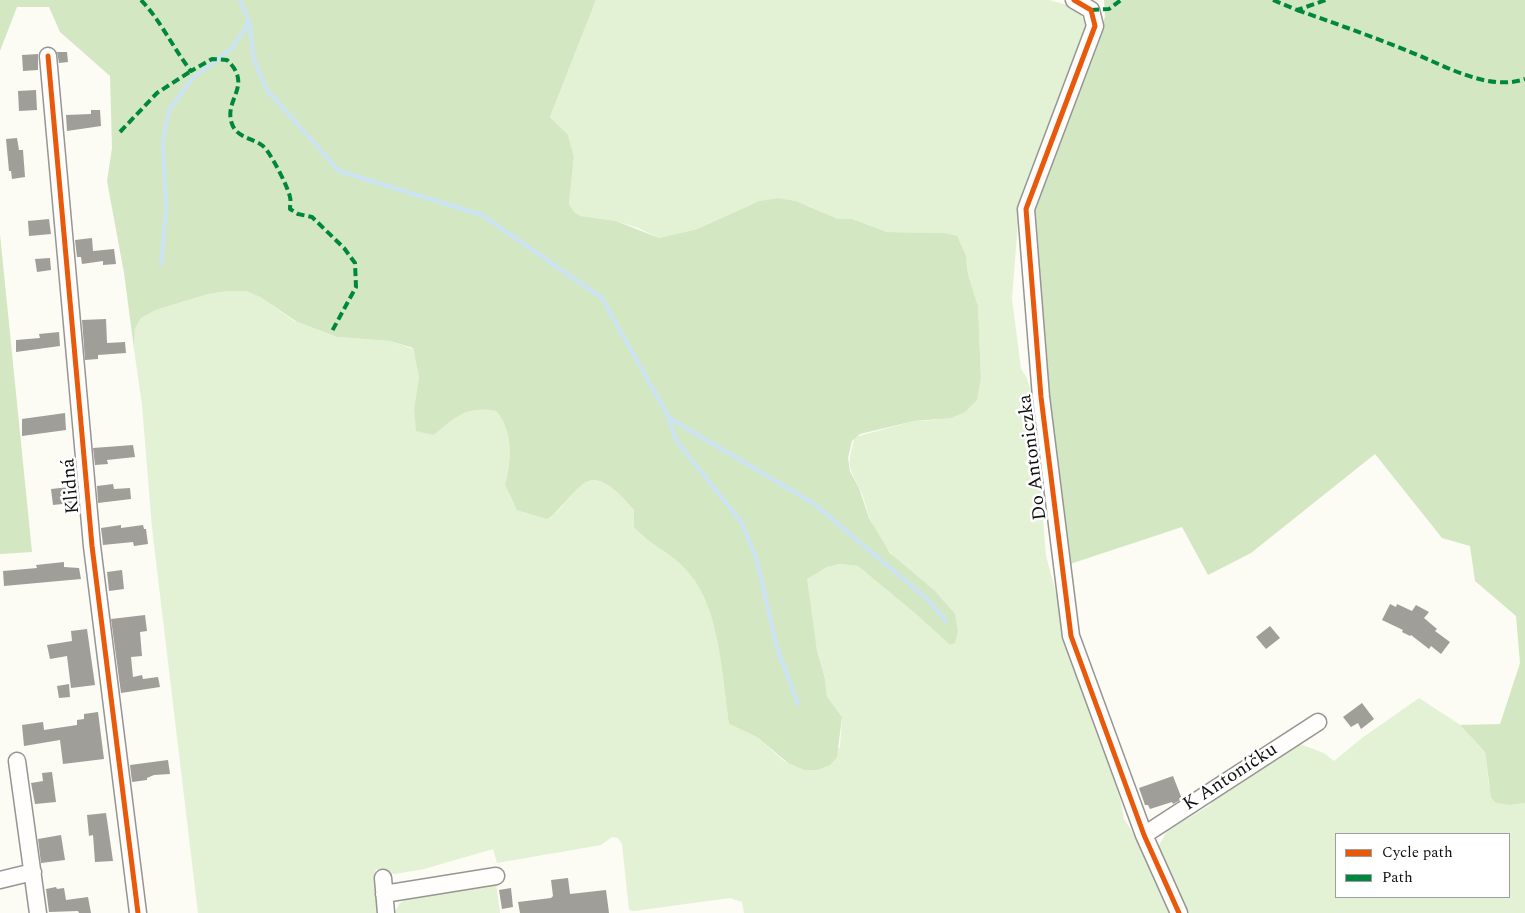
<!DOCTYPE html>
<meta charset="utf-8">
<style>
body{margin:0}
#map{position:relative;width:1525px;height:913px;overflow:hidden;background:#fcfbf4;font-family:Spectral,serif}
canvas{display:block}
.legend{position:absolute;left:1335px;top:833px;width:175px;height:65px;box-sizing:border-box;background:#fff;border:1px solid #9f9f9f;margin:0;padding:6px 9px;list-style:none;font-size:15px;color:#0f0f0f}
.legend li{display:flex;align-items:center;gap:10px;height:25px}
.legend b{width:25px;border:1px solid #9f9f9f}
</style>
<div id="map">
<canvas width="1525" height="913"></canvas>
<ul class="legend">
<li><b style="height:6px;background:#e8590c"></b>Cycle path</li>
<li><b style="height:6px;background:#00873e"></b>Path</li>
</ul>
</div>
<script>
const ctx = document.querySelector('canvas').getContext('2d');
ctx.lineJoin = 'round';
function paint(path, color) {
  ctx.fillStyle = color;
  ctx.fill(path, 'evenodd');
}
function strokePath(path, color, width, dash) {
  ctx.strokeStyle = color;
  ctx.lineWidth = width;
  ctx.lineCap = dash ? 'butt' : 'round';
  ctx.setLineDash(dash || []);
  ctx.stroke(path);
}
function drawText(font, color, halo, rows, align = 'center') {
  ctx.font = font + ' Spectral,serif';
  ctx.lineWidth = 5;
  ctx.setLineDash([]);
  ctx.textBaseline = 'middle';
  ctx.strokeStyle = halo;
  ctx.fillStyle = color;
  for (const [text, x, y, turn = 0] of rows) {
    ctx.save();
    ctx.translate(x, y);
    ctx.rotate((+turn || 0) * Math.PI / 180);
    ctx.textAlign = isNaN(turn) ? turn : align;
    if (halo) ctx.strokeText(text, 0, 0);
    ctx.fillText(text, 0, 0);
    ctx.restore();
  }
}
paint(new Path2D(`
 M596,0H1049C1070,6 1084,7 1086,32L1032,169L1018,222L1012,299L1021,369L1027,378L1034,403L1046,556L1066,630L1121,802L1124,819L1138,841L1171,913H744L742,902L730,898L634,911L629,910L622,844L618,838L612,837L601,845L497,863L493,849L424,869L395,874L376,869C373,874 381,903 382,913H198L152,528L142,405L134,349L135,329L141,318L156,310L208,294L229,291H246L260,297L294,321L323,332L337,337L390,341L413,349L419,378L414,408L434,435C456,417 465,406 496,411C513,431 512,460 505,484L556,513C565,504 573,491 583,484C601,470 624,499 634,510V527C650,546 673,553 690,573C720,609 722,679 729,724L757,737L784,761L804,770L840,747L842,717L827,698L825,679L817,650L806,579L827,567L840,564L858,566L917,615L950,645L958,631C950,590 913,581 890,552C882,542 873,528 869,516C866,509 865,501 862,494C850,466 845,470 855,437L914,421L936,420L981,377L978,306L968,274L967,262L962,248L945,233L887,232L852,219H838L796,201L778,198L759,201L697,229L659,238L638,228L616,221L581,216L574,212L569,204L574,158L568,136L550,117Z
 M1419,698L1459,724L1485,752L1489,786L1511,805L1525,803V913H1187L1157,849L1167,831L1210,805L1213,801L1300,744L1324,753L1334,761L1362,738ZM1336,834H1509V897H1336Z
 M496,883L500,913H394L400,903L412,895Z`), '#e3f1d5');
paint(new Path2D(`
 M0,0H596L550,117L568,135L574,157L569,204L574,212L581,216L616,221L659,238L697,229L759,201L778,198L796,201L838,219H852L887,232L945,233L957,236L966,256L968,274L978,306L981,377L977,400L965,412L951,418L914,421L860,434L852,441L848,458L850,471L859,488L869,518L890,553L936,592L955,614L958,631L955,643L950,645L917,615L858,566L840,564L827,567L807,579L817,650L825,679L827,697L842,717L837,757L830,765L817,770H804L788,763L757,737L729,724C722,679 720,608 689,573C673,553 650,546 634,527V510C624,499 601,470 583,484C570,494 561,510 547,519L517,510L505,484C512,460 513,431 496,411C465,406 456,417 434,435L416,431L414,408L419,378L413,348L390,341L337,337L297,322L260,297L246,291H229L208,294L156,310L141,318L135,329L134,349L124,273L107,181L112,148L110,76L60,32L49,7H17L0,51Z
 M1104,0H1525V803L1511,805L1496,803L1491,797L1485,752L1460,725L1500,724L1520,663L1516,616L1475,581L1470,546L1442,538L1375,454L1251,553L1208,575L1182,527L1064,566L1033,211L1105,17Z
 M0,234L32,552L0,554Z`), '#d3e8c2');
strokePath(new Path2D(`
 M240,0L249,22L254,60L267,90L339,171L482,215L602,298L669,418L675,439L742,523L757,561L777,648L798,704
 M161,264L166,210L163,142L169,110L192,79L232,48L249,22
 M669,418L813,503L927,599L946,621`), '#cce3f5', 4);
paint(new Path2D(`
 M57,52H67L68,62L59,63Z
 M38,54V70L23,71L22,55Z
 M36,90L37,110L19,111L18,91Z
 M91,110H100L101,126L67,131L66,115L91,114Z
 M17,138L19,150H23L25,177L12,179L11,171H9L6,139Z
 M49,219L51,234L29,236L28,221Z
 M92,238L93,251L114,249L116,264L103,265V261L82,264L81,257H77L75,240Z
 M50,258L51,270L37,272L35,259Z
 M106,319L107,343L125,342L126,353L98,355V359L85,360L82,320Z
 M59,332L60,346L16,352V340L40,338L39,334Z
 M65,413L66,430L22,436V419Z
 M133,445L135,457L107,460L108,464L95,465L93,448Z
 M113,484L114,489L130,488L131,499L98,503L97,486Z
 M70,487L72,503L53,505L51,489Z
 M121,525V528L143,525L144,529H146L148,544L134,546L133,542L103,545L101,528Z
 M64,562V567L79,568L81,579L4,586L3,571L37,568L36,565Z
 M122,570L124,589L109,591L107,572Z
 M1390,604L1396,607L1397,604L1412,611L1416,605L1429,612L1424,618L1437,629L1435,631L1450,642L1441,654L1431,646L1429,649L1411,635L1410,636L1402,632L1403,630L1382,620Z
 M145,615L147,631L140,632L142,656L131,657L133,677L142,675L143,679L158,677L160,687L121,693L111,619Z
 M1270,626L1280,638L1266,649L1256,637Z
 M87,629L95,685L71,688L67,656L50,659L47,645L72,641L71,631Z
 M69,684L70,697L59,698L57,686Z
 M1362,703L1374,719L1361,729L1358,723L1351,727L1343,717Z
 M98,712L104,759L63,764L60,740L24,746L22,725L43,722L44,730L77,725V720L84,719V714Z
 M168,760L170,774L154,775L147,778V780L132,782L130,765Z
 M52,772L56,802L35,804L31,783L43,781L42,773Z
 M1173,776L1182,799L1173,804L1172,802L1150,809L1148,805H1145L1139,788Z
 M106,813L113,861L95,862L93,835L89,836L87,815Z
 M61,835L65,860L41,863L38,839Z
 M568,878L570,894L606,890L609,913H520L518,902L551,898L553,896L551,880Z
 M56,887L57,889L64,888L66,900L88,897L91,913H79L78,911L49,912L46,889Z
 M511,888L513,907L502,909L499,890Z`), '#9f9e99');
const minor = new Path2D(`
 M1074,0L1091,10L1095,26L1026,209L1041,397L1071,636L1144,835L1179,913
 M48,56L92,546L138,913
 M17,761L38,913
 M1144,835L1318,722
 M383,878L386,913
 M0,880L33,872
 M384,894L496,876`);
strokePath(minor, '#969592', 19);
strokePath(minor, '#fffefd', 16);
strokePath(new Path2D(`
 M141,0C161,21 173,48 191,71L212,59L227,60C254,86 223,99 232,124C237,138 253,138 263,146C271,153 288,187 290,197C291,201 290,205 290,209L298,214L312,217L344,248L355,263L356,287L331,333
 M1273,0L1297,10L1326,0
 M1091,10L1109,9L1121,0
 M1297,10C1334,23 1371,36 1408,51C1442,64 1487,92 1525,79
 M120,132L157,93L191,71`), '#00873e', 4, [8, 4]);
strokePath(new Path2D(`
 M1074,0L1091,10L1095,26L1026,209L1041,397L1071,636L1144,835L1179,913
 M48,56L92,546L138,913`), '#e8590c', 5);
drawText('19px', '#0f0f0f', '#fff', [
 ["Do Antoniczka",1034,457,-97],
 ["Klidná",72,486,-95],
 ["K Antoníčku",1231,778,-33]
]);
</script>
